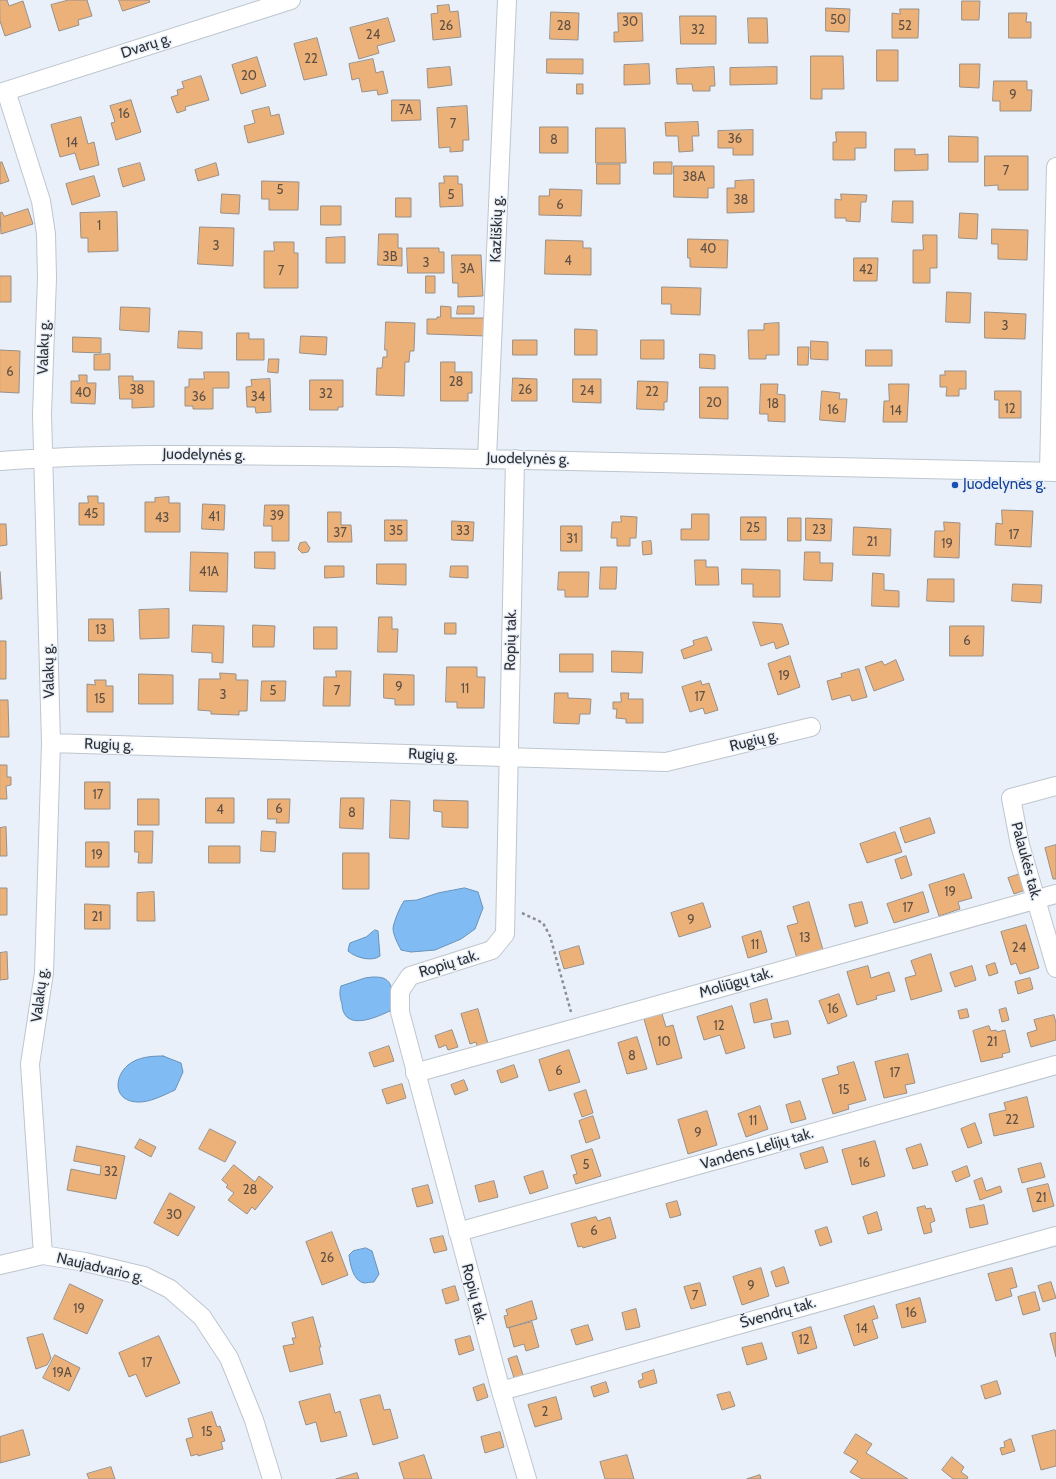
<!DOCTYPE html>
<meta charset="utf-8">
<style>
body{margin:0}
canvas{display:block;background:#e9f0f9}
</style>
<canvas width="1056" height="1479"></canvas>
<script>
const ctx = document.querySelector('canvas').getContext('2d');
ctx.lineJoin = 'round';
function paint(path, color) {
  ctx.fillStyle = color;
  ctx.fill(path, 'evenodd');
}
function strokePath(path, color, width, dash) {
  ctx.strokeStyle = color;
  ctx.lineWidth = width;
  ctx.lineCap = dash ? 'butt' : 'round';
  ctx.setLineDash(dash || []);
  ctx.stroke(path);
}
function drawText(font, color, halo, rows, align = 'center') {
  ctx.font = font + ' Cabin,sans-serif';
  ctx.lineWidth = 3;
  ctx.setLineDash([]);
  ctx.textBaseline = 'middle';
  ctx.strokeStyle = halo;
  ctx.fillStyle = color;
  for (const [text, x, y, turn = 0] of rows) {
    ctx.save();
    ctx.translate(x, y);
    ctx.rotate((+turn || 0) * Math.PI / 180);
    ctx.textAlign = isNaN(turn) ? turn : align;
    if (halo) ctx.strokeText(text, 0, 0);
    ctx.fillText(text, 0, 0);
    ctx.restore();
  }
}
const water = new Path2D(`
 M465,888L478,892L483,908L475,929L461,939L435,950L411,952L401,950C398,944 393,935 393,928C394,921 400,907 404,901L417,900L438,893Z
 M375,930L378,931L380,956C372,962 356,958 348,951L349,946L350,943L366,937Z
 M373,977C376,977 380,977 383,978C396,983 392,1001 390,1011C379,1016 352,1029 344,1013C343,1011 342,1007 342,1004C340,998 339,992 341,986L365,978Z
 M163,1056L181,1063L183,1072L175,1090C164,1095 149,1103 137,1102C114,1101 113,1078 128,1065C138,1057 151,1056 163,1056Z
 M366,1248L372,1251L379,1274L374,1282C371,1282 366,1283 364,1283C353,1281 350,1264 349,1255L353,1251Z`);
paint(water, '#80bcf3');
strokePath(water, '#6792ba', 1);
const building = new Path2D(`
 M0,0H7L9,6L23,1L31,27L5,36L0,21Z
 M69,0H87L92,16L78,20L79,25L59,31L51,5Z
 M119,0H149L150,2L123,11Z
 M962,1H980L979,20H962Z
 M449,5L450,12L458,11L461,37L433,40L431,14L438,13L437,6Z
 M826,8L850,9L849,32L826,31Z
 M900,9H919L918,38H892V13L900,14Z
 M551,12L579,13L578,40L550,39Z
 M618,13H642L643,41L614,42V32H618Z
 M1009,13H1027L1026,22H1031V38H1009Z
 M680,16H716V44H681Z
 M388,18L395,41L377,46L379,53L359,59L350,28Z
 M748,18H767L768,43H749Z
 M317,38L327,75L304,80L294,44Z
 M877,50H898V81H877Z
 M811,56H843L844,89H822V99H811Z
 M257,57L266,86L241,94L232,65Z
 M373,59L376,73L383,71L388,93L378,95L377,90L362,92L359,78L352,80L349,64Z
 M547,59H583V74L547,73Z
 M649,64L650,84L624,85V65Z
 M960,64H980L979,88L960,87Z
 M450,67L452,85L428,88L427,69Z
 M714,67L715,86H710V91H693L692,84H677L676,69Z
 M777,67V84L730,85V68Z
 M201,76L209,100L185,107L186,110L177,113L171,97L178,95L177,90L184,88L182,82Z
 M994,81H1027V90H1032L1031,111H1000V101H993Z
 M577,84H583V94H577Z
 M131,100L141,132L116,140L111,123L115,122L110,106Z
 M392,100H420L421,120L392,121Z
 M467,106L469,140H463V151L450,152V147L439,148L437,108Z
 M269,107L271,116L279,114L284,134L248,143L244,126L255,123L252,111Z
 M81,117L88,144L94,142L99,165L80,170L75,153L60,157L51,125Z
 M698,122L699,136H692L693,151L679,152L678,136H666L665,123Z
 M540,127H568V153H540Z
 M596,128H625L626,163H596Z
 M753,130V155H733V148H718V131Z
 M836,132H866V148H855V160H833V142H836Z
 M949,136L978,137V162H949Z
 M895,149H915V155L928,154V170L895,171Z
 M985,156H1028V190H998V185L985,186Z
 M2,162L9,181L0,184V163Z
 M654,162H672V174H654Z
 M140,163L145,180L123,187L118,169Z
 M216,163L219,175L198,181L195,170Z
 M597,164H620V184H597Z
 M674,166H714V188H708V198L674,197Z
 M94,176L100,196L72,205L66,184Z
 M444,176H458V184H462L463,206L440,207L439,183H444Z
 M754,180V212L727,213V188H735V181Z
 M262,181L299,182L298,210H269V199H262Z
 M550,189L582,190L581,216L539,215V196H549Z
 M222,194L240,195L239,214L221,213Z
 M841,194L867,195L866,202H861L860,222L846,221V218H835V199L841,200Z
 M396,198H411V217H396Z
 M893,201H913V223L892,222Z
 M321,206H341V225H321Z
 M28,209L33,224L1,234L0,213L2,212L4,216Z
 M117,212L118,251L88,252V238H81L80,213Z
 M960,213L978,214L977,239L959,238Z
 M200,227L234,228L233,266L198,264Z
 M992,229L1028,230L1027,260L998,259V244H992Z
 M379,234H398V248H402V266L378,265Z
 M923,235H937V268H930V283H913V250H923Z
 M345,237V263H326V238Z
 M688,239L728,240L727,268L690,267V258H688Z
 M546,240L583,241V248H591V275L545,274Z
 M274,242H294V253H298V288H264V251H274Z
 M407,248H439V252H444V273H408Z
 M452,255H481L483,296L458,297V283H453Z
 M854,258H878L877,281H854Z
 M0,276H11V302H0Z
 M426,276H435V293H426Z
 M662,287L701,288L700,315L671,314V304H662Z
 M947,292L971,293L970,323L946,322Z
 M441,306L451,307V318H486V336L427,334V319H437V317H440Z
 M458,306H474V314H457Z
 M121,307L150,308L149,332L120,330Z
 M985,312L1026,314L1025,339L985,338Z
 M386,322L415,323L414,351H410L409,362H405L404,396L376,395L377,368H382L383,357H387V350H385Z
 M779,323V355H766V359H749L748,330H764V324Z
 M575,329L597,330V355H575Z
 M179,331L202,332V349L178,348Z
 M237,333H249V339H264V360H237Z
 M301,336L327,337L326,355L300,353Z
 M73,337L101,338V353L73,352Z
 M513,340H537V355H513Z
 M641,340H664V359H641Z
 M811,341L828,342V360L811,359Z
 M798,347H809L808,365H798Z
 M0,350L20,351L19,393L0,392Z
 M866,350H892V366H866Z
 M110,354V370H94V355Z
 M700,354L715,355V369L700,368Z
 M269,359H279L278,373L268,372Z
 M441,362H455V372H472V393H468V401H441Z
 M945,371H966V389H959V396H946L947,387H940V375H945Z
 M204,372H229V388H213V409H193V406H185V387H189V379H204Z
 M79,375H87V383H96L95,404L71,403V381H79Z
 M119,376H133V381H154V407L132,408V399H120Z
 M513,378L537,379V401H512Z
 M270,379L271,412L256,413L255,407H247L246,387L252,386L251,380Z
 M573,379H601V403L573,402Z
 M310,380H343V407H338V410H310Z
 M638,381L668,382L667,402H664V410L637,409Z
 M761,384H778L777,394L785,395V422L768,421V414H760Z
 M889,384H909L907,422H883L884,401H889Z
 M700,387H728V419L700,418Z
 M822,391L840,393L839,399H847L845,422L820,420Z
 M995,391H1021V418H999V400H995Z
 M88,496H98V503H104V525H79V503H88Z
 M169,497V503H180V532H145V502H155V498Z
 M203,504L225,505L224,530L202,529Z
 M265,505H289V541H272V526H264Z
 M1002,510L1033,511L1031,547L995,545L996,523L1002,524Z
 M328,512H341V525H351L352,542H328Z
 M692,514H709V540H681V529H691Z
 M621,516L637,517L636,538H630V546H617V538H611L612,522H621Z
 M741,517H766V540H741Z
 M788,518H801V541H788Z
 M806,518L832,519L831,541L806,540Z
 M385,520H407V541H385Z
 M452,521L474,522L473,541L452,540Z
 M944,522L960,523L959,558L934,557L935,531H944Z
 M0,524H6L7,545L0,546Z
 M561,526H582V551H561Z
 M854,527L891,529L890,556L853,555Z
 M651,541L652,554L643,555L642,542Z
 M306,542L310,548L308,552L302,553L298,549L300,543Z
 M191,552L228,553L227,592L190,591Z
 M255,552H275V569L255,568Z
 M805,552H820V563H833L832,581L804,580Z
 M695,560H706V567H718L719,585H696Z
 M377,564H406V585L377,584Z
 M325,566H344V577L325,578Z
 M451,566H468V578L450,577Z
 M601,567H617L616,589H600Z
 M742,569L780,570V597H753V584H742Z
 M0,572L2,599H0Z
 M559,572H589L588,597H565V590H558Z
 M873,573L884,574V590L899,591V607L872,606Z
 M928,579H954V602L927,601Z
 M1013,584L1042,585L1041,603L1012,601Z
 M169,609V638L140,639L139,610Z
 M379,617H392V629H398L397,652H378Z
 M89,619H113L114,641H89Z
 M753,622L782,624L789,644L776,649L774,642L761,646Z
 M445,623H456V634H445Z
 M193,625L224,626L223,663L212,662V653L192,652Z
 M253,625L275,626L274,647H253Z
 M950,626H984L983,656H950Z
 M314,627H337V649H314Z
 M707,637L712,650L684,659L681,650L694,645L693,641Z
 M0,641H6V679H0Z
 M612,651L643,652L642,673L612,672Z
 M560,654H593V672H560Z
 M790,656L800,687L778,695L768,664Z
 M896,660L904,680L874,691L865,667L882,661L884,665Z
 M447,667H477V677H485L484,708H457V702H446Z
 M859,669L867,697L852,701L850,695L832,700L827,681L842,677L841,674Z
 M336,671H351L350,706H323L324,677H336Z
 M220,673L236,674V680H248L247,711H239V715L211,714V711L198,710L199,679H220Z
 M139,674L173,675V704H139Z
 M384,674L414,675V705H395V699L384,698Z
 M95,680H106V686H113V712H87V684L95,685Z
 M262,681H286L285,701H261Z
 M701,681L702,685L709,683L718,710L705,714L703,708L690,712L682,687Z
 M555,693H568V698L591,699L590,714H580L579,724L554,723Z
 M621,693H629L628,699H643V723H626V719L616,718L617,709H613V702H621Z
 M0,700H8L9,737H0Z
 M0,765H7V777H11V785L6,786L7,799H0Z
 M85,782H110V809H85Z
 M206,798H234V823H206Z
 M341,798H364L363,829L340,828Z
 M138,799H159V825H138Z
 M268,799H290L289,823H276L277,819H268Z
 M391,800L410,801L409,839L390,838Z
 M434,800L468,801V828L442,827V812L434,811Z
 M930,818L935,833L905,843L900,828Z
 M6,827L7,856H0V828Z
 M135,831H153L152,863H138L139,852H135Z
 M262,831L276,832L275,852L261,851Z
 M895,832L902,852L867,863L860,844Z
 M86,842H109V867H86Z
 M1056,845V879H1053L1045,848Z
 M209,846H240V863H209Z
 M343,853H369V889H343Z
 M906,856L912,875L901,879L895,860Z
 M1023,873L1028,889L1014,894L1008,878Z
 M964,874L972,898L958,902L960,909L939,916L929,885Z
 M0,888H7V915H0Z
 M154,892L155,921H137V893Z
 M923,892L929,912L894,923L887,904Z
 M809,902L823,950L797,958L787,926L798,923L793,907Z
 M862,902L868,923L855,927L849,905Z
 M703,903L711,927L679,937L671,913Z
 M85,904L110,905V929H85Z
 M1026,925L1039,968L1020,974L1016,963L1011,965L1001,932Z
 M761,931L767,952L748,958L742,937Z
 M579,946L584,964L564,969L559,952Z
 M7,952L8,979L0,980V953Z
 M931,954L942,991L911,1000L905,978L916,975L911,961Z
 M995,963L998,973L989,976L986,966Z
 M868,966L871,978L889,972L895,991L876,996L877,999L857,1005L847,972Z
 M972,966L976,980L955,987L950,973Z
 M1030,978L1033,989L1018,994L1015,982Z
 M839,994L847,1016L828,1024L819,1001Z
 M767,999L772,1019L754,1023L750,1004Z
 M732,1006L745,1048L726,1054L720,1035L704,1040L697,1017Z
 M1006,1008L1009,1020L1002,1022L999,1010Z
 M478,1009L489,1047L478,1050L476,1042L470,1044L461,1014Z
 M967,1009L969,1017L960,1019L958,1011Z
 M662,1014L666,1027L673,1025L682,1058L657,1065L644,1019Z
 M1054,1015L1056,1023V1040L1031,1047L1027,1033L1037,1030L1034,1020Z
 M788,1021L791,1034L774,1038L771,1024Z
 M989,1026L991,1031L996,1030L997,1032L1005,1030L1010,1052L1002,1054L1003,1057L981,1062L973,1031Z
 M452,1030L458,1047L448,1050L446,1045L439,1048L435,1036Z
 M637,1037L647,1069L627,1074L618,1043Z
 M389,1046L394,1061L374,1067L369,1053Z
 M569,1050L580,1082L549,1091L539,1060Z
 M908,1054L915,1083L905,1085L907,1093L884,1098L875,1062Z
 M854,1062L866,1100L848,1105L849,1109L833,1114L822,1079L839,1074L837,1067Z
 M514,1065L518,1077L501,1083L497,1071Z
 M464,1080L468,1090L455,1095L451,1085Z
 M402,1084L406,1098L387,1104L382,1090Z
 M586,1090L593,1113L582,1117L574,1094Z
 M1027,1097L1034,1127L994,1136L989,1114L1006,1110L1004,1103Z
 M800,1101L806,1119L791,1123L786,1105Z
 M760,1106L768,1129L746,1137L738,1114Z
 M707,1111L717,1145L688,1154L678,1120Z
 M593,1116L600,1138L586,1143L579,1121Z
 M975,1123L982,1143L968,1148L961,1129Z
 M210,1129L236,1142L225,1162L199,1149Z
 M140,1139L156,1147L151,1157L135,1148Z
 M875,1141L885,1176L852,1185L842,1150Z
 M921,1144L928,1165L913,1169L906,1149Z
 M77,1146L125,1156L116,1199L67,1190L71,1169L100,1175L101,1166L74,1161Z
 M823,1147L828,1162L805,1169L800,1154Z
 M592,1149L601,1176L576,1184L573,1175L577,1174L571,1156Z
 M1041,1163L1045,1177L1022,1183L1018,1169Z
 M234,1165L255,1182L259,1176L273,1187L255,1210L252,1207L247,1214L228,1200L234,1193L226,1187L228,1185L222,1180Z
 M967,1166L970,1176L956,1182L952,1172Z
 M543,1171L548,1188L530,1194L524,1177Z
 M982,1178L986,1191L1000,1186L1002,1192L980,1200L974,1181Z
 M494,1181L498,1197L479,1202L475,1186Z
 M1048,1184L1054,1206L1033,1212L1027,1189Z
 M428,1185L433,1203L417,1207L412,1189Z
 M170,1193L195,1207L178,1236L154,1223Z
 M677,1201L681,1215L670,1218L666,1204Z
 M984,1205L988,1224L970,1228L966,1209Z
 M925,1206L926,1209L931,1208L935,1221L930,1223L932,1232L924,1234L917,1208Z
 M877,1212L882,1230L868,1234L863,1217Z
 M596,1217L598,1221L610,1217L616,1238L583,1248L582,1246L578,1247L571,1224Z
 M827,1227L832,1242L820,1246L815,1231Z
 M332,1232L348,1275L322,1285L306,1242Z
 M443,1236L447,1250L434,1253L430,1239Z
 M784,1267L789,1283L776,1287L771,1272Z
 M761,1268L769,1296L742,1305L733,1277Z
 M1012,1268L1017,1287L1010,1289L1012,1296L996,1301L988,1274Z
 M1051,1282L1056,1298L1043,1302L1038,1286Z
 M700,1283L706,1305L691,1309L684,1287Z
 M70,1284L103,1300L87,1334L54,1319Z
 M455,1286L459,1300L446,1304L442,1290Z
 M1035,1292L1040,1310L1023,1315L1018,1297Z
 M920,1298L926,1322L902,1328L896,1305Z
 M532,1301L537,1319L507,1328L504,1316L508,1315L506,1310Z
 M874,1306L878,1318L872,1320L878,1338L854,1346L844,1316Z
 M636,1309L640,1327L626,1330L622,1313Z
 M313,1317L321,1347H319L323,1364L290,1372L283,1346L294,1344L292,1338H296L292,1323Z
 M532,1322L539,1347L526,1351L524,1344L514,1347L509,1328Z
 M588,1325L593,1340L576,1345L571,1330Z
 M811,1327L817,1348L798,1354L792,1333Z
 M1056,1333V1357L1050,1334Z
 M43,1334L51,1358L47,1365L36,1369L27,1338Z
 M159,1336L180,1383L146,1397L136,1374L129,1377L119,1353Z
 M470,1336L474,1350L459,1355L455,1340Z
 M762,1343L767,1359L747,1365L742,1348Z
 M55,1355L80,1368L69,1391L43,1378Z
 M517,1356L524,1378L515,1381L508,1359Z
 M654,1370L657,1383L640,1388L638,1381L643,1379L642,1374Z
 M997,1381L1001,1394L985,1399L981,1386Z
 M606,1382L609,1392L594,1397L591,1387Z
 M484,1384L488,1397L477,1401L473,1388Z
 M730,1392L735,1406L722,1410L717,1395Z
 M330,1394L335,1413L340,1411L347,1436L321,1442L316,1422L306,1425L299,1402Z
 M380,1395L384,1410L390,1409L398,1438L373,1445L360,1400Z
 M556,1397L562,1419L535,1427L528,1405Z
 M212,1412L217,1427L220,1426L225,1441L221,1442L223,1449L198,1456V1454L191,1456L186,1439L193,1437L188,1419Z
 M23,1430L30,1455L0,1463V1437Z
 M1055,1430L1056,1431V1466L1041,1470L1032,1436Z
 M500,1432L504,1447L485,1453L481,1437Z
 M856,1434L872,1444L866,1453L908,1479H862L850,1472L858,1461L844,1453Z
 M1011,1439L1015,1451L1002,1455L1000,1448L1005,1447L1004,1442Z
 M424,1455L432,1479H404L399,1463Z
 M627,1455L634,1479H605L600,1462Z
 M952,1457L964,1467L961,1472L968,1477L967,1479H953L942,1470Z
 M111,1467L115,1479H89L87,1474Z
 M357,1473L359,1479H336Z
 M760,1475L761,1479H747Z`);
paint(building, '#ecb179');
strokePath(building, '#989089', 1);
const street = new Path2D(`
 M6,91L41,201L46,234L47,278L42,414L51,743L44,973L30,1064L43,1255
 M0,93L291,0
 M487,458L507,0
 M515,459L505,934L492,950L410,976L400,991V1012L501,1391L527,1479
 M0,461C131,451 262,456 393,457C614,460 835,466 1056,472
 M1049,472L1056,167
 M51,743L666,762L811,727
 M1056,786L1011,798L1020,845L1056,968
 M415,1073L1056,894
 M458,1232L1056,1065
 M0,1265L43,1255L85,1262L144,1276L170,1289L202,1317L229,1358L254,1420L272,1479
 M501,1391L1056,1236`);
strokePath(street, '#bec6ce', 20);
strokePath(new Path2D(`
 M522,913L543,923L550,936L571,1012`), '#8a8e95', 2.5, [3, 3]);
strokePath(street, '#fff', 18);
for (const [x, y, r, color] of [
 [955,485,4,"#1a4fb4"]
]) {
  const dot = new Path2D();
  dot.arc(x, y, r, 0, 2 * Math.PI);
  ctx.fillStyle = color;
  ctx.fill(dot);
  strokePath(dot, '#e9f0f9', 1.5);
}
drawText('13px', '#5e5045', null, [
 ["50",838,20],
 ["30",630,22],
 ["26",446,26],
 ["28",564,26],
 ["52",905,26],
 ["32",698,30],
 ["24",373,35],
 ["22",311,59],
 ["20",249,76],
 ["9",1013,95],
 ["7A",406,110],
 ["16",124,114],
 ["7",453,124],
 ["36",735,139],
 ["8",554,140],
 ["14",72,143],
 ["7",1006,171],
 ["38A",694,177],
 ["5",280,190],
 ["5",451,195],
 ["38",741,200],
 ["6",560,205],
 ["1",99,226],
 ["3",216,246],
 ["40",708,249],
 ["3B",390,257],
 ["4",568,261],
 ["3",426,263],
 ["3A",467,269],
 ["42",866,270],
 ["7",281,271],
 ["3",1005,326],
 ["6",10,372],
 ["28",456,382],
 ["38",137,390],
 ["26",525,390],
 ["24",587,391],
 ["22",652,392],
 ["40",83,393],
 ["32",326,394],
 ["36",199,397],
 ["34",258,397],
 ["20",714,403],
 ["18",773,404],
 ["12",1010,409],
 ["16",833,410],
 ["14",896,411],
 ["45",91,514],
 ["39",277,516],
 ["41",214,517],
 ["43",162,518],
 ["25",753,528],
 ["23",819,530],
 ["35",396,531],
 ["33",463,531],
 ["37",340,533],
 ["17",1014,535],
 ["31",572,539],
 ["21",872,542],
 ["19",947,544],
 ["41A",209,572],
 ["13",101,630],
 ["6",967,641],
 ["19",784,676],
 ["9",399,687],
 ["11",465,689],
 ["5",273,691],
 ["7",337,691],
 ["3",223,695],
 ["17",700,697],
 ["15",100,699],
 ["17",98,795],
 ["6",279,809],
 ["4",220,810],
 ["8",352,813],
 ["19",97,855],
 ["19",950,892],
 ["17",908,908],
 ["21",97,917],
 ["9",691,920],
 ["13",805,938],
 ["11",755,945],
 ["24",1019,948],
 ["16",833,1009],
 ["12",719,1026],
 ["10",664,1042],
 ["21",992,1042],
 ["8",632,1056],
 ["6",559,1071],
 ["17",895,1073],
 ["15",844,1090],
 ["22",1012,1120],
 ["11",753,1121],
 ["9",698,1133],
 ["16",864,1163],
 ["5",586,1165],
 ["32",111,1172],
 ["28",250,1190],
 ["21",1041,1198],
 ["30",174,1215],
 ["6",594,1231],
 ["26",327,1258],
 ["9",751,1286],
 ["7",695,1296],
 ["19",79,1309],
 ["16",911,1313],
 ["14",862,1329],
 ["12",804,1340],
 ["17",147,1363],
 ["19A",62,1373],
 ["2",545,1412],
 ["15",207,1432]
]);
drawText('15px', '#2e3034', '#e9f0f9', [
 ["Dvarų g.",146,46,-18],
 ["Kazliškių g.",497,229,-88],
 ["Valakų g.",44,347,-88],
 ["Juodelynės g.",204,455,1],
 ["Juodelynės g.",528,459,1],
 ["Ropių tak.",511,640,-89],
 ["Valakų g.",49,671,-91],
 ["Rugių g.",754,741,-14],
 ["Rugių g.",109,745,2],
 ["Rugių g.",433,755,2],
 ["Palaukės tak.",1026,861,75],
 ["Ropių tak.",449,964,-17],
 ["Moliūgų tak.",736,983,-16],
 ["Valakų g.",40,995,-83],
 ["Vandens Lelijų tak.",757,1149,-16],
 ["Naujadvario g.",100,1268,13],
 ["Ropių tak.",474,1294,75],
 ["Švendrų tak.",778,1313,-16]
]);
drawText('15px', '#164399', '#e9f0f9', [
 ["Juodelynės g.",963,485]
], 'left');
</script>
